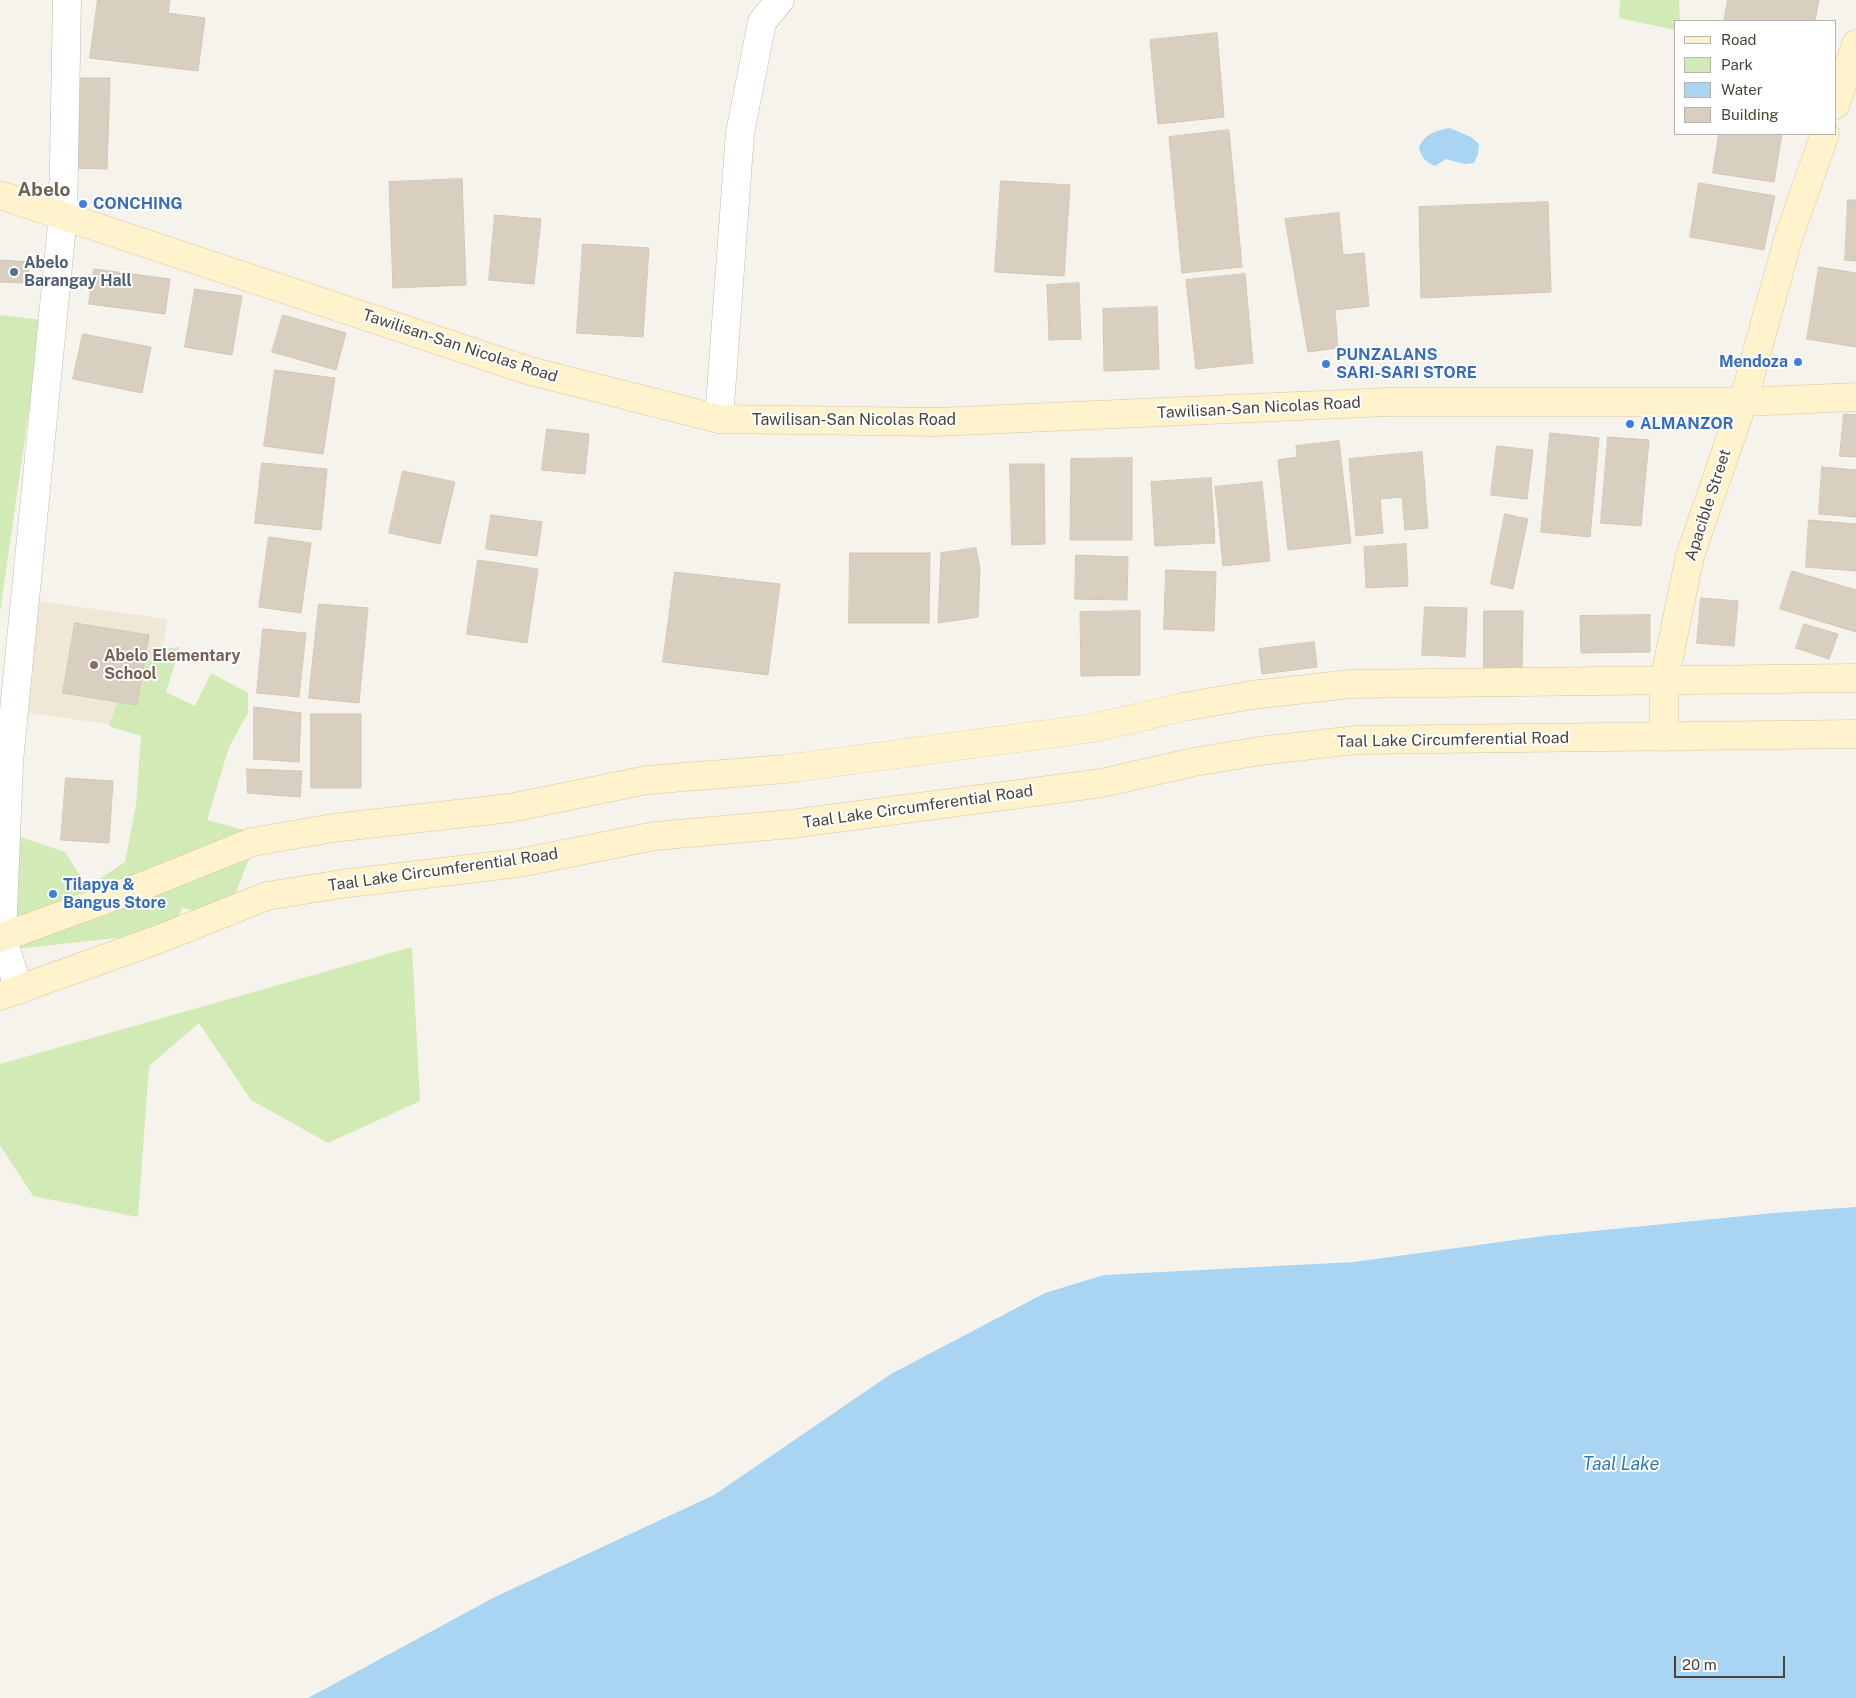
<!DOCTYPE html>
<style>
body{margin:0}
#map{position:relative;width:1856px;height:1698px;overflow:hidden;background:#f6f3ec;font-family:"Public Sans",sans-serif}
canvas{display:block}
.legend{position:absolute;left:1674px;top:20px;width:162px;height:115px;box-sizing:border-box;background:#fff;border:1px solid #b7b4b0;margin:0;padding:6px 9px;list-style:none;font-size:15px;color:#4b4439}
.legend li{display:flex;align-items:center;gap:10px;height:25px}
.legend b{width:25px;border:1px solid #b7b4b0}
.scale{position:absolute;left:1674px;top:1656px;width:111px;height:22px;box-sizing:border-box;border:2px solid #4b4439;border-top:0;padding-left:6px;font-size:15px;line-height:18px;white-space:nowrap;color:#4b4439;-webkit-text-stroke:4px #fff;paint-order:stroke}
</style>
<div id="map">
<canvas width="1856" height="1698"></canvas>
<ul class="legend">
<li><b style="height:6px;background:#fff3cd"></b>Road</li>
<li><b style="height:14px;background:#d2eab5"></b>Park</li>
<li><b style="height:14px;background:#a9d4f2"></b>Water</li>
<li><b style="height:14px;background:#d8cfc1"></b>Building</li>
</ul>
<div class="scale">20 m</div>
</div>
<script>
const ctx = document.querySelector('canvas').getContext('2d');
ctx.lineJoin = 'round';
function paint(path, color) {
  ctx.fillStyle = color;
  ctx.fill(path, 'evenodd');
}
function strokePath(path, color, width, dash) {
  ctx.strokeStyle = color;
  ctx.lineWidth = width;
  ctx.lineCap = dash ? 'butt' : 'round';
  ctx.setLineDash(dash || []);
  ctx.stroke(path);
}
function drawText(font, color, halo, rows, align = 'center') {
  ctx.font = font + ' "Public Sans",sans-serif';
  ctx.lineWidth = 4;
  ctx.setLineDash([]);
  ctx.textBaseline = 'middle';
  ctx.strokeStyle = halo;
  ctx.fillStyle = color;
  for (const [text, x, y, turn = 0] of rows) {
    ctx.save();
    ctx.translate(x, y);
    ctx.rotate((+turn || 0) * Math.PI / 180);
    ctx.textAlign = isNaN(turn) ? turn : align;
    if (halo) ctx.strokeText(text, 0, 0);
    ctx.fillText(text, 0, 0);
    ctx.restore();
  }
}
paint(new Path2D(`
 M37,601L167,619L151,730L21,712Z`), '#efe8d6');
paint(new Path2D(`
 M1620,0H1679L1680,21H1675V30L1619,18Z
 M0,315L42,320L0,612Z
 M180,647L166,692L195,706L211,673L248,693V713L229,747L207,820L259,834L226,917L182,908L172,932L6,950L15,835L65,852L87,887L125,862L136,805L141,736L109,726L135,652Z
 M412,947L420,1101L328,1143L251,1100L199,1023L149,1066L138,1217L33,1196L0,1145V1064Z`), '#d2eab5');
paint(new Path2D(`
 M1450,128L1471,137L1479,144L1478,154L1474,163L1465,164L1446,159L1435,166C1425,162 1421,157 1419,147C1426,133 1435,131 1450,128Z
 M1856,1207V1698H308L495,1597L714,1495L891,1374L1045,1293L1104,1275L1354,1262L1544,1236L1774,1213Z`), '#a9d4f2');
const building = new Path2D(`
 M98,0H170L168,13L205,18L198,71L90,58Z
 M1728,0H1819L1815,21H1724Z
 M1217,33L1224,117L1158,124L1150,40Z
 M75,78H110L107,169L73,168Z
 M1229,130L1242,267L1182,273L1169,137Z
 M1719,134H1782L1774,182L1713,173Z
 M462,179L466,285L393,288L389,182Z
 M1001,181L1070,185L1064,276L995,272Z
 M1699,183L1775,196L1764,250L1690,237Z
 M1848,200H1856V261L1845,260Z
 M1548,202L1551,292L1421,298L1419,207Z
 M1339,213L1343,255L1364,253L1369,306L1335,310L1338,348L1308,352L1285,219Z
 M495,215L541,219L534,284L489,280Z
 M583,244L649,248L643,337L577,333Z
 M0,260L29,262L27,283L0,282Z
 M1819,267L1856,273V347L1807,339Z
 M94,269L170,279L165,314L89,304Z
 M1245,274L1253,363L1196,369L1186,280Z
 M1079,283L1081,339L1049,340L1047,285Z
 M195,289L242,296L232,355L185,347Z
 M1157,307L1159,369L1104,371L1103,309Z
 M283,315L346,333L336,370L272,352Z
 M83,334L151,347L142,393L73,379Z
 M275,370L335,378L323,454L264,446Z
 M1844,414L1856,415V457L1840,456Z
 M547,429L589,434L585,474L542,470Z
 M1550,433L1599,438L1590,537L1541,532Z
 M1608,437L1649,440L1641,526L1601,523Z
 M1339,441L1351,543L1288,550L1278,460L1297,457L1296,446Z
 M1497,446L1533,450L1527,499L1491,495Z
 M1422,452L1428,528L1405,530L1402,497L1380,499L1383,533L1356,536L1349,459Z
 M1132,458V540H1070L1071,459Z
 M262,463L327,469L321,530L255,523Z
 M1010,464H1044L1045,544L1012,545Z
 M1822,467L1856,470V517L1819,514Z
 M403,471L455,482L440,544L389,533Z
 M1211,478L1215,543L1155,546L1151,482Z
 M1262,482L1270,561L1223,566L1215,487Z
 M1505,514L1528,519L1513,589L1491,584Z
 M491,515L542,522L537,556L486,549Z
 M1809,520L1856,524V571L1806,567Z
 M269,537L311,543L301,613L259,607Z
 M1406,544L1408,586L1366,588L1364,547Z
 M976,548L980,569L978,617L938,623L941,553Z
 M850,553H930L929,623H849Z
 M1076,555L1128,557L1127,600L1075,599Z
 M478,560L538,569L527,643L467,634Z
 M1166,570L1216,572L1214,631L1164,629Z
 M1792,571L1856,590V632L1780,609Z
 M675,572L780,584L768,675L663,662Z
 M1701,598L1738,601L1734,646L1697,643Z
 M319,604L368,608L359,703L309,698Z
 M1425,607L1467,608L1465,657L1422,655Z
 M1140,611V675L1081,676L1080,612Z
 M1484,611H1523L1522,671L1484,670Z
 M1650,615V652L1581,653L1580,616Z
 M75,623L149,635L137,705L63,693Z
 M1804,624L1838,634L1829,659L1796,648Z
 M263,629L306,633L299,697L257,693Z
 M1314,642L1317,667L1262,674L1259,649Z
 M254,707L301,713L299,762L254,759Z
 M311,714H361V788H311Z
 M247,769L302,771L300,797L248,793Z
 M66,778L113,781L109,843L61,840Z`);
paint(building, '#d8cfc1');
strokePath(building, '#d3c7b4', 1);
const street = new Path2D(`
 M719,419L740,133L762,22L780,0
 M19,990L2,937L9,761L63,215L67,0`);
const secondary = new Path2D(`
 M1835,105L1856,44
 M0,195L530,371L719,419L937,422L1388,402H1743L1856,397
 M1664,737V681L1690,556L1743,402L1789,236L1825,134
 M0,938L143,886L252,842L333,828L510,808L647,780L785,769L1093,728L1183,707L1252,695L1351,684L1856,678
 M0,996L162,938L267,896L341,884L519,863L655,836L791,824L1102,783L1194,762L1260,751L1355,740L1856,734`);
strokePath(street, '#c2bbae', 29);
strokePath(secondary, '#d6c79b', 29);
strokePath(street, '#fff', 28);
strokePath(secondary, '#fff3cd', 28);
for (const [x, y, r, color] of [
 [83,204,5,"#3f7fe0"],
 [14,272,5,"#5c6f8a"],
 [1798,362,5,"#3f7fe0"],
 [1326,364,5,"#3f7fe0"],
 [1630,424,5,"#3f7fe0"],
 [94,665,5,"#8d6e63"],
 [53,894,5,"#3f7fe0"]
]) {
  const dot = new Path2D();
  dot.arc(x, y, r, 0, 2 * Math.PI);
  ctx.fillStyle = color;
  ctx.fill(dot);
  strokePath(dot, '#fff', 2);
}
drawText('bold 16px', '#366cbe', '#fff', [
 ["CONCHING",93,204],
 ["PUNZALANS",1336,355],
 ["SARI-SARI STORE",1336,373],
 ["Mendoza",1788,362,"right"],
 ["ALMANZOR",1640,424],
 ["Tilapya &",63,885],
 ["Bangus Store",63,903]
], 'left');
drawText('bold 16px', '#4e5e75', '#fff', [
 ["Abelo",24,263],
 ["Barangay Hall",24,281]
], 'left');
drawText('16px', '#4b4439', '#fff', [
 ["Tawilisan-San Nicolas Road",460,346,18],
 ["Tawilisan-San Nicolas Road",1259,408,-3],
 ["Tawilisan-San Nicolas Road",854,420],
 ["Apacible Street",1708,505,-72],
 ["Taal Lake Circumferential Road",1453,740,-1],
 ["Taal Lake Circumferential Road",918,807,-8],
 ["Taal Lake Circumferential Road",443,870,-8]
]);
drawText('bold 16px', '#785e54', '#fff', [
 ["Abelo Elementary",104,656],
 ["School",104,674]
], 'left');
drawText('italic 18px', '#2e7ab2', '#fff', [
 ["Taal Lake",1621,1464]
]);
drawText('bold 19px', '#6e6250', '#fff', [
 ["Abelo",44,190]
]);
</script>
